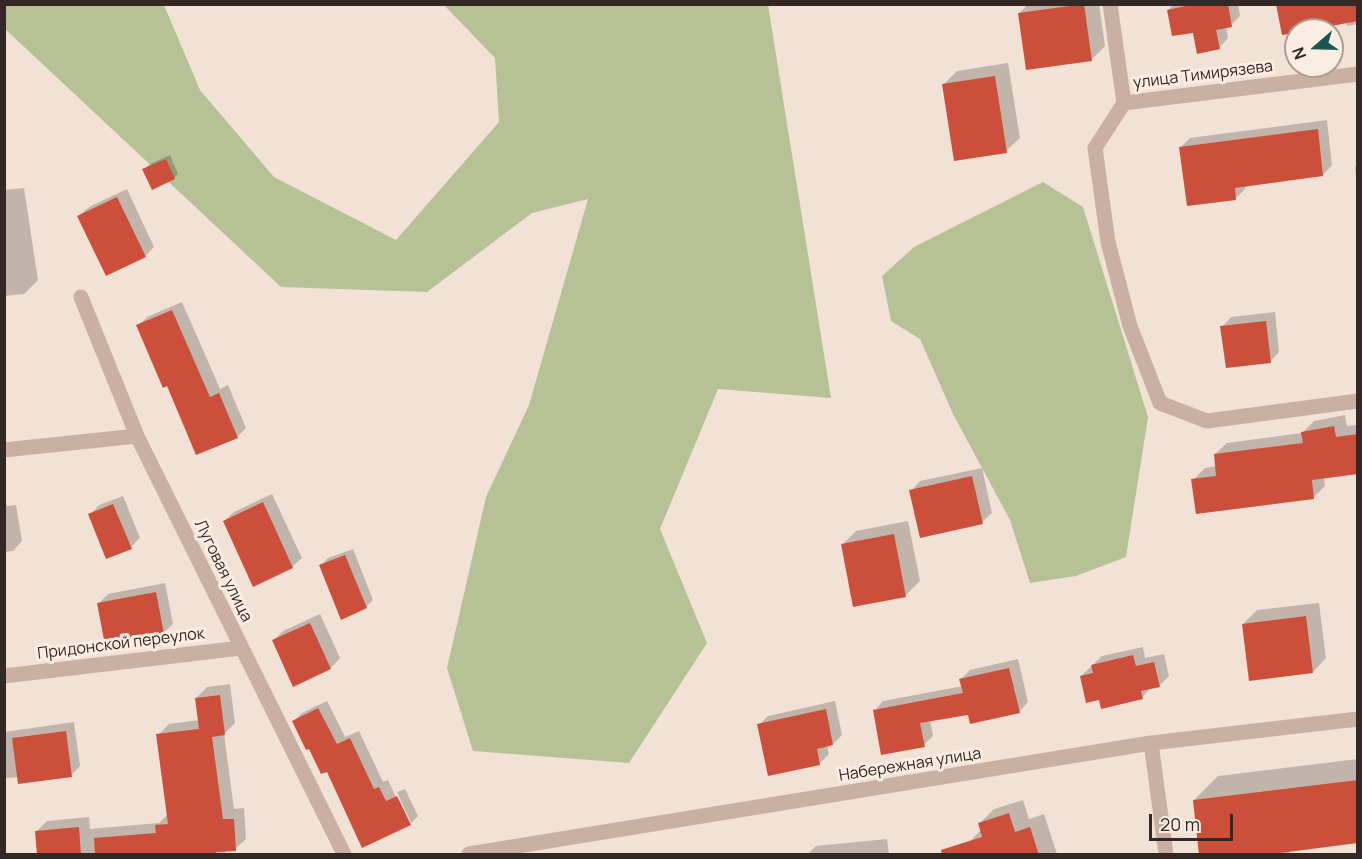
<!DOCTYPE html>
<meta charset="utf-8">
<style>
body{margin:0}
#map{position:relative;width:1362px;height:859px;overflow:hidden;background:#f2e2d6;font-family:Manrope,sans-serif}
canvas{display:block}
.frame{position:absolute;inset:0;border:6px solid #342825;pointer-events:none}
.north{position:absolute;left:1284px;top:18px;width:60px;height:60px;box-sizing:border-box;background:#faede2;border:2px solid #ab9e96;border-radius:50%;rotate:250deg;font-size:16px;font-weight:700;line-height:24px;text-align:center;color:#342825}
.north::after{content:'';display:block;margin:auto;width:21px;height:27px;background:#195755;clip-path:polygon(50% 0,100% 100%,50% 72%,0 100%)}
.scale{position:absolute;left:1149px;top:814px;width:84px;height:27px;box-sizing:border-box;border:3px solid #342825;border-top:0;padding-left:8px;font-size:18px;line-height:21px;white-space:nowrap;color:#342825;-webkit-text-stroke:4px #faede2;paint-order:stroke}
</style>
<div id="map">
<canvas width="1362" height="859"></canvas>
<div class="frame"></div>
<div class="north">N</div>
<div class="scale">20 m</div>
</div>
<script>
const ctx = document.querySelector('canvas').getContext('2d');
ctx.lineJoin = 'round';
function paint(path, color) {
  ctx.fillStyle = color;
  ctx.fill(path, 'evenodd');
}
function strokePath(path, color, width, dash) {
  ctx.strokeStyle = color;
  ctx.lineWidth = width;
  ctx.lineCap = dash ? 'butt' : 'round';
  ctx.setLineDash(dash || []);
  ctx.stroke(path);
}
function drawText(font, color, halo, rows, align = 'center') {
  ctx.font = font + ' Manrope,sans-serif';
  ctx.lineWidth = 6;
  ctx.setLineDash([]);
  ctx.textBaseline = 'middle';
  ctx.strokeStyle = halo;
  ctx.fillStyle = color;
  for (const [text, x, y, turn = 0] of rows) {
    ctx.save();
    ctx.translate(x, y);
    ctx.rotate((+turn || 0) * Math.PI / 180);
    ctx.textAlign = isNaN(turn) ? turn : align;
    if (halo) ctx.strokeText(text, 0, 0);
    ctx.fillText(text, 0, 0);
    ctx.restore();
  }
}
paint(new Path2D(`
 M4,5H164L200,90L274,177L396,240L499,122L495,58L444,5H768L831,398L718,389L660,529L707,643L629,763L473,751L447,668L486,497L529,405L588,199L532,213L427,292L281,287L5,29Z
 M1043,182L1083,207L1148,417L1126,557L1076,576L1030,583L1010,520L953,414L920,339L891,321L882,276L914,247Z`), '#b7c196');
paint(new Path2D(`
 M1028,4H1099L1105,46L1091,60L1019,14Z
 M1174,4H1238L1240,16L1231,25L1226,26L1228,38L1219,48L1194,31L1168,10Z
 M1278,4H1358V24L1347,26L1346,21L1296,31Z
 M1008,63L1020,138L1006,151L944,84L957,71Z
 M1327,120L1332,165L1323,175L1245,185V189L1236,198L1181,147L1190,138Z
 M170,155L178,174L174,178L144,170L148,165Z
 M1358,164V191L1355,167Z
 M24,188L38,280L24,294L4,296V190Z
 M127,189L154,247L145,256L79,216L89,207Z
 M182,302L220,389L228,385L246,428L237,437L168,384L138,326L147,317Z
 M1275,312L1279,352L1270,362L1222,327L1231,317Z
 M1345,415L1347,426L1358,425V472L1324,477L1325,486L1313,498L1193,480L1205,468L1217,466L1215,454L1227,443L1302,433L1314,421Z
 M982,468L992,513L982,522L911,491L920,481Z
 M272,494L302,558L292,567L224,521L234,512Z
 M123,496L140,538L131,547L90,515L99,505Z
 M4,497L7,506L16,505L22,541L13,551L4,552Z
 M908,521L920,581L906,595L854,605L842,545L856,531Z
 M353,549L373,600L366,607L321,565L328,558Z
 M165,583L173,624L163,633L99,603L108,594Z
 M1319,603L1326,658L1313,672L1243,624L1257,610Z
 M320,614L340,658L331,668L294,685L273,641L283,631Z
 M1143,647L1145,658L1164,654L1169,676L1160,685L1151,687L1142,698H1101L1081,676L1102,656Z
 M1018,659L1028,702L1019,712L969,713L930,720L933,736L924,745L874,711L883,701L963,686L961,679L970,670Z
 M230,684L235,723L224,734L234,809L244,808L246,839L235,849L227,850L224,854H39L36,832L47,821L89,817L90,829L159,823L168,814L158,735L169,724L199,720L196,698L207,687Z
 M327,701L345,737L359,731L383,782L388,780L408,823H411L363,846L328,770L322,772L310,747L307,748L294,721L302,713Z
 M835,701L842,735L833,744L827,745L829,754L819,764L759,725L768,716Z
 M74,722L80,766L71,775L4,778V732Z
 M1358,759V842L1289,850L1290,854H1201L1194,800L1218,776Z
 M405,789L418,816L411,823L397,792Z
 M1023,800L1029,819L1044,814L1057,854H973L969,842L982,829L980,823L994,809Z
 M887,839L889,854H808L816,846Z`), '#0003');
paint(new Path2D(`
 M1084,4L1092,61L1026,70L1018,13Z
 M1195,4H1228L1232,27L1216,30L1220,49L1197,54L1193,33L1172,36L1167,10Z
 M1276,4H1358V21L1310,30H1296V33L1282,35Z
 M995,76L1007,153L954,161L942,84Z
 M1318,129L1323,176L1235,188L1236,200L1187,206L1179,147Z
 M166,159L175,179L152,190L142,169Z
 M117,197L146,257L106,276L77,216Z
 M172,310L210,397L219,393L238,438L196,455L167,386L163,388L136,325Z
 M1266,321L1271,363L1226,368L1220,326Z
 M1334,426L1336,437L1358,434V474L1312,480L1314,499L1196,514L1191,479L1216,476L1214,454L1303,443L1301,432Z
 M972,476L983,524L920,538L909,490Z
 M263,502L293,568L253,587L223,521Z
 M113,504L132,549L106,559L88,514Z
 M894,534L906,597L853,607L841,544Z
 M345,555L367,608L341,620L319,565Z
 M156,592L164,634L105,645L97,603Z
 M1306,616L1313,673L1249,681L1242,624Z
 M310,623L331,669L293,687L272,640Z
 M1133,655L1136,666L1154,662L1160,687L1141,691L1143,699L1101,709L1099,700L1086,703L1080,676L1093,673L1091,665Z
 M1009,668L1020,713L970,724L968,715L920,723L925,747L881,755L873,710L963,693L959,679Z
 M220,695L225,735L212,737L223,819H234L236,851L216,852V855H95L94,838L156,833L155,825L168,824L156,734L199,729L195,698Z
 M318,708L337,744L350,738L374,789L379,787L386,801L397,796L411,825L362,848L327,772L321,774L309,749L306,750L292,721Z
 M826,709L833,745L817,749L820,765L768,776L757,724Z
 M66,731L72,777L18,784L12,738Z
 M1358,780V843L1264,855H1199L1193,800Z
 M1009,813L1015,832L1030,827L1039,855H942L941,850L982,837L978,823Z
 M79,827L81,855H37L35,831Z`), '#cb4f3a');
strokePath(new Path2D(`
 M1110,4L1124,103L1095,148L1108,242L1130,326L1160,403L1207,421L1358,401
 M1124,103L1358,74
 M81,297L137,436L344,854
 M4,450L137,436
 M4,676L241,648
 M1151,743L1166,854
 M469,854L1151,743L1358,719`), '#cab0a2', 15);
drawText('16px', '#342825', '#faede2', [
 ["улица Тимирязева",1203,75,-7],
 ["Луговая улица",223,571,64],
 ["Придонской переулок",121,644,-7],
 ["Набережная улица",910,765,-9]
]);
</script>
